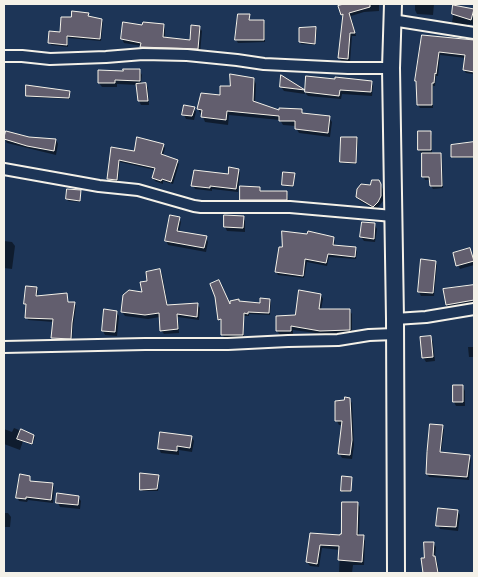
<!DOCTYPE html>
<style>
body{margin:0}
#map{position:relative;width:478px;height:577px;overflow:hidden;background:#1d3557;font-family:Sriracha,sans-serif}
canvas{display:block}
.frame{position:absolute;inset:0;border:5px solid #f4f1e8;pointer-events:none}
</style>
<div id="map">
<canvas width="478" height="577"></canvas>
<div class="frame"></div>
</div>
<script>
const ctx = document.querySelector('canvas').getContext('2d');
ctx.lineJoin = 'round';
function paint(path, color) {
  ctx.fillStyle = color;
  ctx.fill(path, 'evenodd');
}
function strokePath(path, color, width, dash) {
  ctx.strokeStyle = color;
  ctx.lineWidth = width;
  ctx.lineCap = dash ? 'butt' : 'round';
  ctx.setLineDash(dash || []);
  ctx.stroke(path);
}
paint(new Path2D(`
 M343,4H379V11L364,12L351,16L356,36H352L350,62L341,61L339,58L344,18L342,15Z
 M415,4H434L433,15L417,14L415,10Z
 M455,6L474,10V25L468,24V27L454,25L452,22Z
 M88,14L89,17L101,20L103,22L101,41L68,38V47L51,45L50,43L61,33L72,19Z
 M239,15L249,16L250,21H263L265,24V42L238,43L236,40Z
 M124,23L144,27L163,25L165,29V38L191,41L199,27L202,31L200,53L144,51L142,46L124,43L122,39Z
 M316,29L317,30L315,45L301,44L300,42Z
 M444,37L464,40L465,50L474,52V74L466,73L464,70L466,58L440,55L438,76H436L435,86H433V108H420L418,105Z
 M139,70L142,75L141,84H146L148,88L149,105H141L139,101L138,85L117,84V87H102L99,83Z
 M282,77L304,91L305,94L284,91L281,87Z
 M307,77L371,82L373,86L372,96L342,94L341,99L308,96L306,94Z
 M254,79L256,84L255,103L280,111H302L304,114L329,118L332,122L330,137L299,133L296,128V126L283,125L280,120L229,115L228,125L205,122L203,117V114H201L198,109L221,97L231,87Z
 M69,92L70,94V99L28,97L27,96Z
 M194,108L196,112L194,120L186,119L184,115Z
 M430,132L432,136V154H440L442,157L443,188L433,189L431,186V180H425L424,177L423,154H422L419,150Z
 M29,138L56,140L58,144L56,155L7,143L5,139Z
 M357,138L358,140L356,164L342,163L341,161Z
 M474,143V158H453L452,157Z
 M163,145L165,148L163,156L177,161L179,164L173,184L163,181V184L155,181L153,178L155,170L120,162L118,182L110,181L109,178L112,148L135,152Z
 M238,170L240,173L238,192L212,189V191L195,189L193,185L229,175Z
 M294,174L295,176L293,187L284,186L283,184Z
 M378,181L383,189V201L376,210L360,201L357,197Z
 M259,188L262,192H286L288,196L289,204H244L242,200Z
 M80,192L81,193L80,202L68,201L67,199Z
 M243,217L245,221V232L227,231L225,227Z
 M179,218L181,222L179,232L206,237L208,242L206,252L168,245L166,240Z
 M374,224L377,229L375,242L364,241L361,237Z
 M333,238L335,242L334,246L355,248L357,252L356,259L329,257L327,266L307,262L304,278L278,275L276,272Z
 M4,241L12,242L15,246L12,269L4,268Z
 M469,250L472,254L474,265L460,269L458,265Z
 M422,261L435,262L437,265L434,296H421L419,292Z
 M160,270L162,274L168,306L197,304L200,308L199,320L178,317L179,333L164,334L161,330L160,317L148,319L125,316L122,312L144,293L148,282Z
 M474,286V304L449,309L447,305L445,290Z
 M36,288L38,291L37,297L66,295L68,303H74L76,306L73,327L72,341H54L53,338L54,322L28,320L27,317V307L25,304Z
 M321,295L323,299L321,310H349L352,314V334H323L293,330V335H280L277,331Z
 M269,300L271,302L270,315L249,314V316H244V337H224L222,335L221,322L220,319L230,307L261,304Z
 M116,312L119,316L117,336L105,335L103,331Z
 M431,338L433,342L435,361L426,362L423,357Z
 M468,347H474V357H469Z
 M463,387L465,391V406H456L454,402Z
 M349,399L352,403L354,445L352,459L342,458L339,453L343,425H339L337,421L345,401Z
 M442,427L444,430L441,454L469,457L471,460L469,480L429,477L427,474Z
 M14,428L34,436L35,438L32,445L23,441L20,450L4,444V429L12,432Z
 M191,437L194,441L192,452L179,450V455L161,453L159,449Z
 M158,476L159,478L158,491H143L142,490Z
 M29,477L31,482L52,484L54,487L53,503L28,500L27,502L19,501L17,497Z
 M351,478L352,479L351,492H343L342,490Z
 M78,497L81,501L80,509L60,507L58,503Z
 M357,503L360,507L359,536L363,537L365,541L364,565H353L352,573H339L340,550L322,548L319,567L310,566L307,562L311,534L341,537Z
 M457,511L460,515L458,531L440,529L438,525Z
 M4,513H8L11,517L10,527H4Z
 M433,543L436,547L435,557L437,561L439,573H424L422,559H426Z`), '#0007');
const building = new Path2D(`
 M344,4H370V7L349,13L355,33H350L348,59L338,58L343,14L341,15L338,6Z
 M453,5L474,9L471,20L452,14Z
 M72,11L89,13L88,16L102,19L100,39L67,36V45L48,43L49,31L60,32L61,17H71Z
 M238,14H250L249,20H264V40H235Z
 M123,22L142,25L143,22L164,24L163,37L190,40L191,25L200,26L198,49L140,47L141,43L121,39Z
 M316,27L315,44L299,42V28Z
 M422,35L474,40V72L463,70L465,55L439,52L436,74L435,73L434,83H432V105H417L416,81H415Z
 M123,69H140V81L115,80V83H98V70L123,71Z
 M230,74L254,78L253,101L279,110V108L302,109V113L330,116L328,133L295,129V121H279V116L227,111L226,120L201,117L202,110L197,109L201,93L220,95V86H230Z
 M281,75L305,90L280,87Z
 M306,76L335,79V77L372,81L371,92L340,90L339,96L305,92Z
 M146,83L148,101H138L136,84Z
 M26,85L70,91L69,98L26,96Z
 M184,105L195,107L192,116L182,115Z
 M6,131L29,137L56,139L54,151L27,146L4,139Z
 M418,131H431V150H418Z
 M137,137L164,144L161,154L178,160L171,182L162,179L161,181L152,178L155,168L119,160L117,180L107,179L111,147L134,151Z
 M341,137H357L356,163L340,162Z
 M474,142V157H451V145Z
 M422,153H441L442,186H430L429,177H422Z
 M229,167L239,169L236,189L210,186V188L191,186L194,170L228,174Z
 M283,172L295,173L293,186L282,185Z
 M372,180H379L381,184V196L378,202L373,207L356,197L357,189L361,184L370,185Z
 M240,186L260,187V191H287V200H240Z
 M67,189L81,190L80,201L66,199Z
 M170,215L180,217L177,231L207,236L204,248L165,241Z
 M224,215L244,216L243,228L224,227Z
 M362,222L375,223L374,239L360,237Z
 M282,231L307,234L308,231L334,237L333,245L356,247L355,257L328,254L326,263L305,259L303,276L275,272L279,247H282Z
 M470,248L474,261L456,266L453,253Z
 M421,259L436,261L433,293L418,292Z
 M160,269L167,305L198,303L197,317L177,314L178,329L160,331L159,313L145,315L121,312L123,295L129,290L142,292L140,282L147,281L146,272Z
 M219,280L230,304V301L239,299V301L260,303V298L270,299L269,313L248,312V314L244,313L243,335H221V319L218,320L215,297L210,284Z
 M474,285V300L446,305L443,289Z
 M26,286L37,287L36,296L67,293L68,302H75L72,323L71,339L51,338L53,319L25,318L26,304H24Z
 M299,290L321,294L319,309H350V330L320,331L291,326V331H276V316L295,315Z
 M104,309L117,311L115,332L102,331Z
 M431,336L433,357L422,358L420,337Z
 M453,385H463V402H453Z
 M345,397L350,398L352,440L350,455L338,454L342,421H335V401L344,400Z
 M430,424L443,425L440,452L470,455L467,477L426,474L427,452Z
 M21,429L34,435L32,444L17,439Z
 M160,432L192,436L190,448L177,446V451L158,449Z
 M140,473L159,475L157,489L140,490Z
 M20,474L30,476V481L53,483L51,500L26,497V499L16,498Z
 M342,476L352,477L351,491H341Z
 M57,493L79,496L78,505L56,503Z
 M342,502H358L357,535H364L362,562L338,560L339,546L320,545L317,564L306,562L310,533L340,535V534H341Z
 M438,508L458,510L456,527L436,526Z
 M424,542H434L433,556H435L438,573H423L421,558H424Z`);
paint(building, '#625e6e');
strokePath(building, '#f4f1e8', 1);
const minor = new Path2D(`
 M392,20L474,33
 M4,56H22L50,59L106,57L143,54L187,55L237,60L264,64L348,68H391
 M4,169L99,186L138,190L194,206L201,207H290L393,216
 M395,319L426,317L474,309
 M4,347L145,344H228L288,341L338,340L369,335L395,334`);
const primary = new Path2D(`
 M393,4L391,68L395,319L396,573`);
strokePath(minor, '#f4f1e8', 14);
strokePath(primary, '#f4f1e8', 20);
strokePath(minor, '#1d3557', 10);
strokePath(primary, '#1d3557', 16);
</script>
